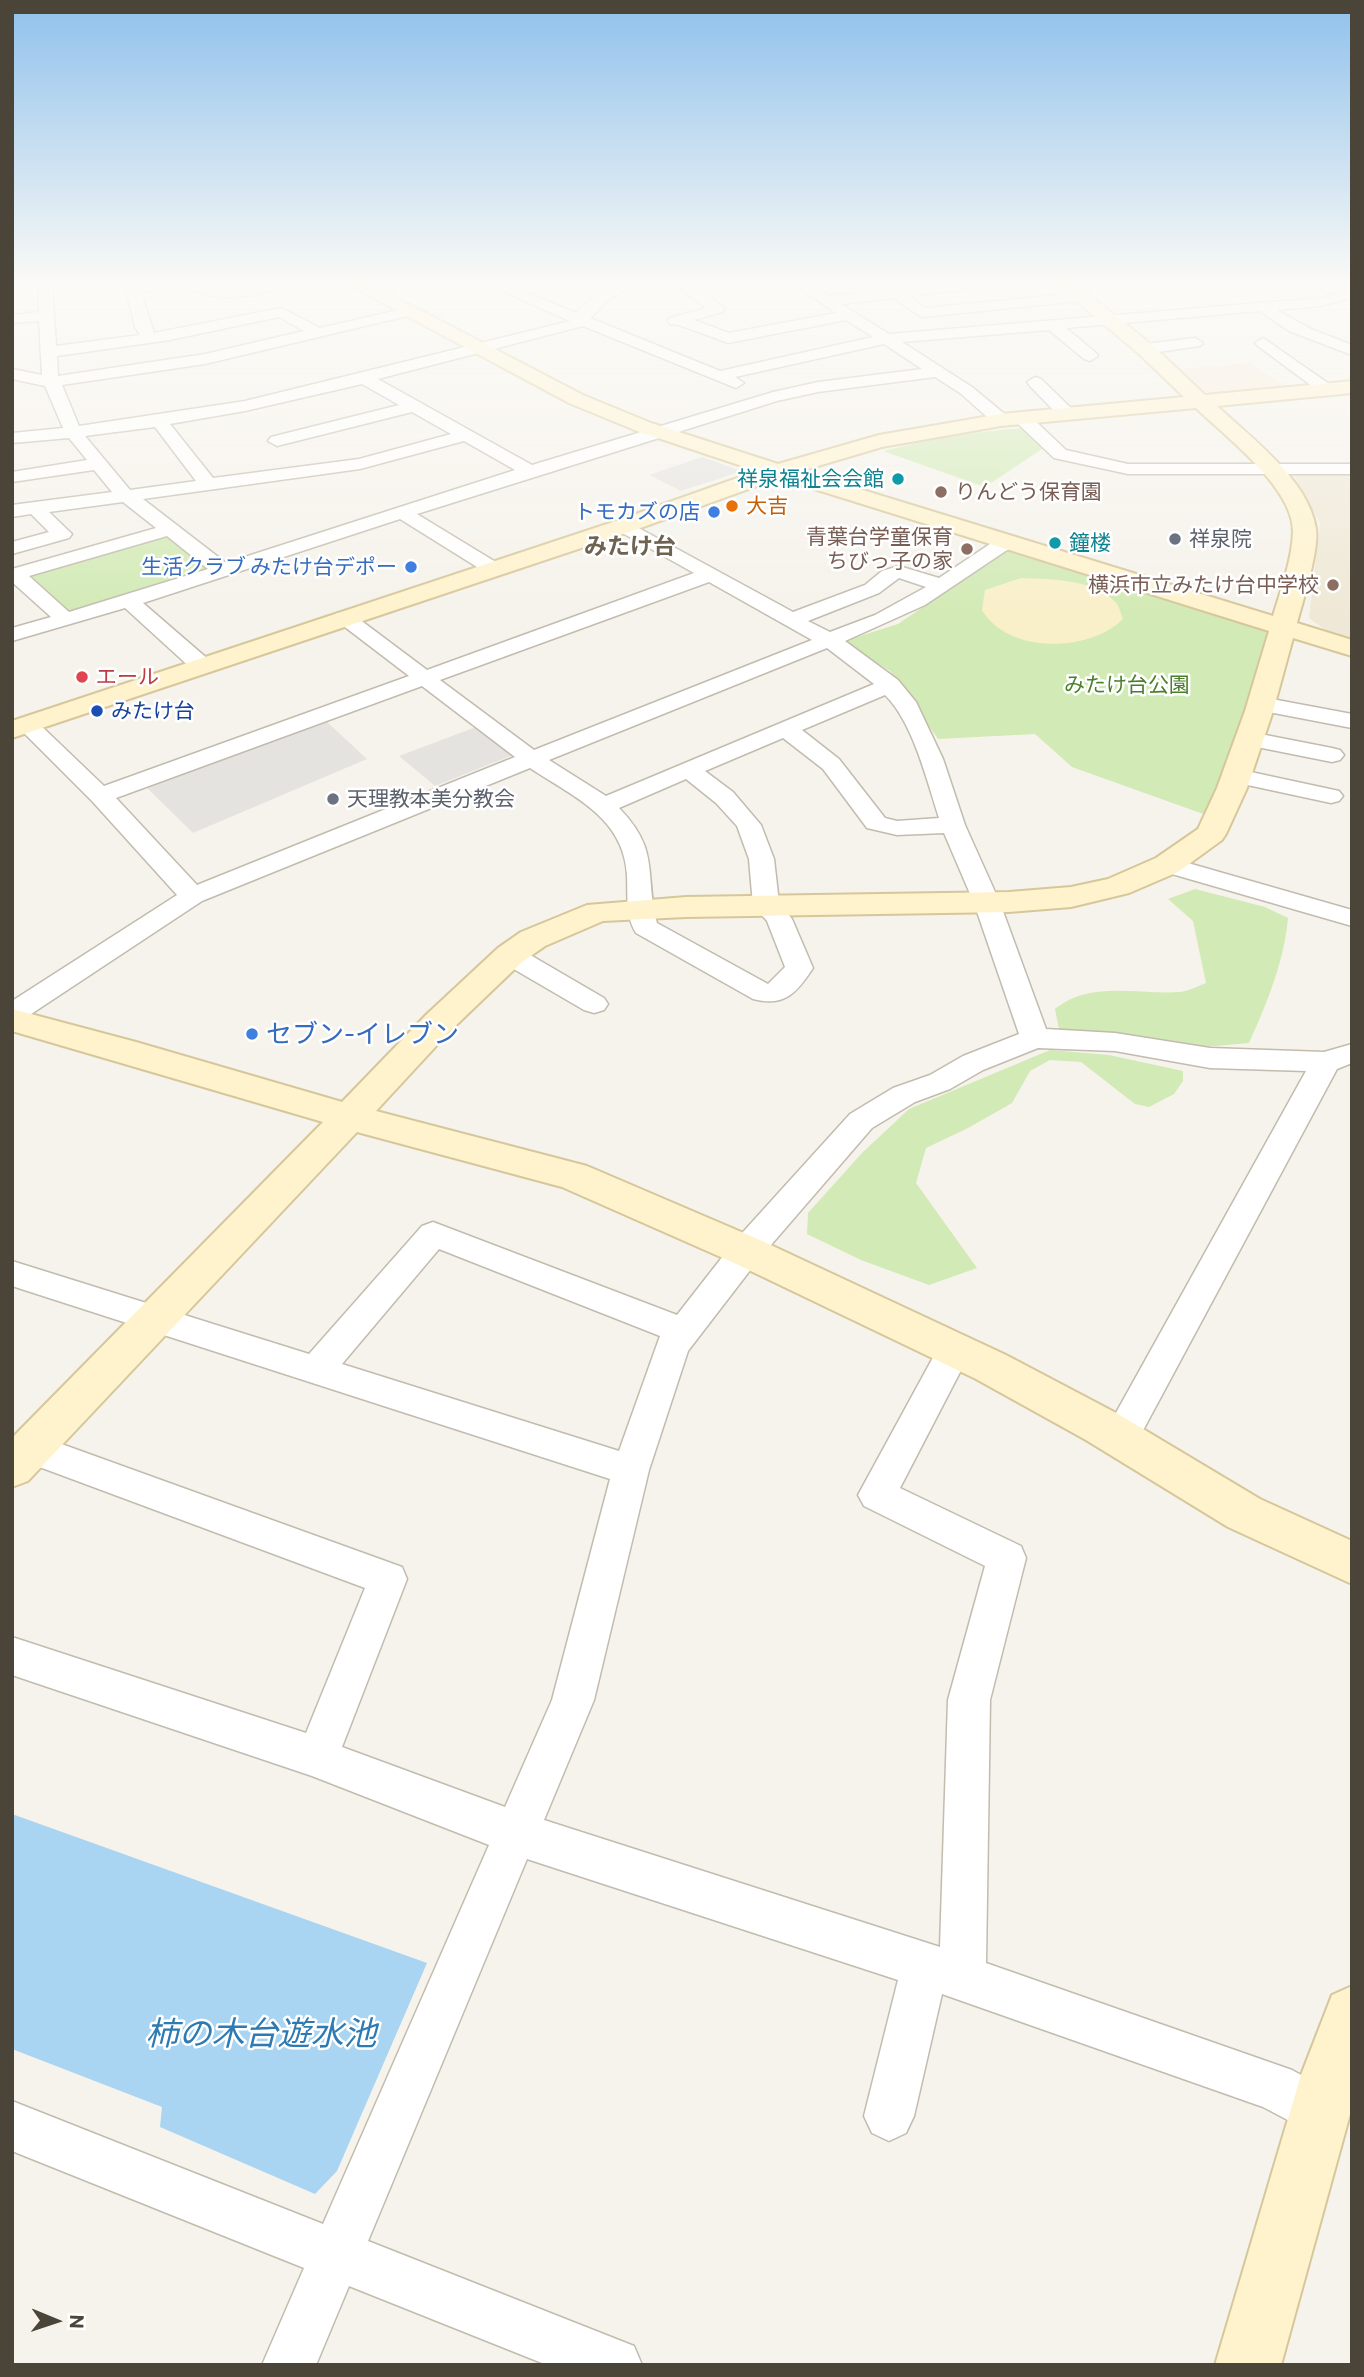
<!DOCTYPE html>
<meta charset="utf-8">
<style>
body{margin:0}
#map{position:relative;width:1364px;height:2377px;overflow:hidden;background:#f6f3ec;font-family:Commissioner,sans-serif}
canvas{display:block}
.frame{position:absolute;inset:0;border:14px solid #4b4439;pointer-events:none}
.north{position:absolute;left:21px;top:2286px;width:70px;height:70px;-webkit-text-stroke:5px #fff;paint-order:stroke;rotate:92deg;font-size:19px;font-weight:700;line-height:28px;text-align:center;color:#4b4439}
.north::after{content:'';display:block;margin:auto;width:24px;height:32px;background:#4b4439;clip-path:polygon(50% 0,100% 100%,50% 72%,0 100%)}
</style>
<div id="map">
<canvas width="1364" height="2377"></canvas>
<div class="frame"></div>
<div class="north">N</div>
</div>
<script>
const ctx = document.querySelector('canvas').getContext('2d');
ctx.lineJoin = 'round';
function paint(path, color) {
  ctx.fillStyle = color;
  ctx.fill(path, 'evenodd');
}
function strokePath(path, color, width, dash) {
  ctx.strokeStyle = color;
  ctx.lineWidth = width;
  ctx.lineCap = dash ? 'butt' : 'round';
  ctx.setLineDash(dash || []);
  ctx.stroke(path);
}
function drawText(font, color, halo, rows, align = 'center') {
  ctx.font = font + ' Commissioner,"Noto Sans JP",sans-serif';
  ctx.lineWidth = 5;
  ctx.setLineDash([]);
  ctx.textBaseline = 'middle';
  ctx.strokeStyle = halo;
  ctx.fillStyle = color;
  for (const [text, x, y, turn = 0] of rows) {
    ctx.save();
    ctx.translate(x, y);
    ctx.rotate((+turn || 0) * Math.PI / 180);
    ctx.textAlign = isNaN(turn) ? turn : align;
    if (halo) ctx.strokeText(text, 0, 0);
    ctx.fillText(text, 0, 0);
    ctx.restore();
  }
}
paint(new Path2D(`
 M1250,363L1284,386L1215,393L1200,391L1177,369Z`), '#f7ead8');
paint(new Path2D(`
 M1291,470L1352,472V638L1325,630L1309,618L1320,523Z`), '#efe8d6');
paint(new Path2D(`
 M1026,428L1045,447L985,487L883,451C931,439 976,431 1026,428Z
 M167,532L207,565L204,573L64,616L17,576Z
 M1010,548L1272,627L1249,710L1206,815L1072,767L1035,734L938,739L890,671L841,642L898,624Z
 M1195,889L1265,907L1288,918C1284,962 1267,1003 1249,1043L1205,1047L1140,1037L1059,1029L1055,1009C1091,980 1138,995 1180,992C1189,991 1198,986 1206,983L1193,921L1168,899Z
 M1050,1050L1109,1055L1183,1071V1081L1174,1094L1149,1107L1135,1104L1081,1062L1050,1060L1030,1071L1012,1103L968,1128L926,1148L916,1183L977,1268L929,1285L861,1260L807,1234L808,1213L862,1153L909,1109Z`), '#d2eab5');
paint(new Path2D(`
 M1021,578C1050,579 1096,579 1117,604C1120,608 1121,615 1123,619C1089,653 1007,654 982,610L985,590Z`), '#f9efc9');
paint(new Path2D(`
 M702,457L742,471L681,491L649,475Z
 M325,720L367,759L193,833L147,788Z
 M476,727L513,755L435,786L399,756Z`), '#e5e3e0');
paint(new Path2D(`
 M12,1814L427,1963L337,2171L315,2194L160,2127L162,2107L12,2049Z`), '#a9d4f2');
const street = new Path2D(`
 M38,285H52L56,346L140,335L135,327L127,293L141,285H161L142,295L154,333L281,308L320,328L407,308L414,312L407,316L205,364L62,385L79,426L245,401L570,321L488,285H508L576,313C594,294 610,285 636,285L611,298L590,318L720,371L873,337L846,320L728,343L723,341L679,325L670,324L668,321L670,318L706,308L676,285H693L722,306L724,309L722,312L694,320L729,333L836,313L795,285H812L829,296L927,285H974L967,289L909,296L925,308L1079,293L1086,297L1079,301L922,317L893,298L841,304L889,334L1320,298L1352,290V298L1320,306L1277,310L1311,329L1352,345V355L1289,331L1260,311L1066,328L1096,353L1098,356L1090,361L1084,359L1049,330L902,342L972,387L1007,416L1009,420L1007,424H995L960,393L935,377L818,392L777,401L417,514L499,564L502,568L499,572H485L400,519L143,603L209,660L212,665L209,670H193L125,608L12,641V628L51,617L12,582V569L156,528L123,502L49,512L72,534L69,538L12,554V542L49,532L31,514L12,517V505L112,492L94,470L12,482V472L87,460L69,438L12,443V433L63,428L45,386L12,379V369L42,375L39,321L12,323V315L39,312ZM279,317L304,331L205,354L58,376L57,356L170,340ZM583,326L736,388L744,383L735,377L884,344L922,369L818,382L773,392L532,465L378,379ZM362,384L399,405L271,437L268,441L277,446L412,412L451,434L359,459L213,478L170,424L245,411ZM155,427L196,481L130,490L85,436ZM464,441L515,470L226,563L143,499L360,469ZM167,536L208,569L69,612L29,576Z
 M184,285L221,288L280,285C262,300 202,302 184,285Z
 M1195,338L1203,343L1200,346L1145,354L1137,349L1145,344Z
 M1263,338L1332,386L1334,389L1332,392H1320L1258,346L1255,343Z
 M1035,377L1041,379L1073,410L1075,414L1073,418H1061L1029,385L1027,382Z
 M1022,413L1028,414L1066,450L1128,464H1352V474H1128L1054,458L1016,422L1014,418L1016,414Z
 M624,520L793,612L865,585L882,571L899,566L939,578L999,538H1013L1016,542L1013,546L925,605L845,641L898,680L916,702L943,759L965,825L1000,903L1046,1029L1115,1033L1210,1048L1324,1052L1352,1044V1063L1337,1069L1133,1449L1120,1453L1107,1449L1102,1438L1306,1071L1210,1068L1115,1051L1038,1048L983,1070L950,1089L915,1102L872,1128L758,1260L688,1351L649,1470L594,1700L544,1820L940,1947L948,1700L985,1566L864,1506L858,1495L942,1341L954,1337L966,1341L971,1351L900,1488L1021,1546L1026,1558L990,1700L986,1963L1292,2070L1337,2095L1345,2112L1337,2129L1320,2137L1263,2107L942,1994L914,2116L906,2133L889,2141L872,2133L864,2116L898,1980L527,1859L368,2241L634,2346L642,2365H547L349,2286L316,2365H262L304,2268L12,2151V2101L323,2224L489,1845L312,1776L12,1675V1637L306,1733L365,1588L18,1459L13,1448L18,1437L31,1433L402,1567L407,1579L342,1747L505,1807L552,1700L610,1479L12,1286V1261L309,1354L422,1226L433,1222L677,1315L734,1242L850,1114L893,1088L930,1075L963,1056L1019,1034L974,903L944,833L897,835L867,828L823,769L783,738L705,771L733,792L761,825L774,859L779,903L792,919L813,968C796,994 784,1007 753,999L636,933C625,916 628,893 627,875C624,817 572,796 530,768L202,901L22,1020L12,1023V1001L177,895L92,801L16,725L19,720H35L104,786L409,676L337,621L334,617L337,613H351L427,670L694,573L617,530L615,526L617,522ZM899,578L926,587L875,615L830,632L808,621L879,593ZM709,582L812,640L534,750L440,680ZM827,648L874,684L606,796L549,760ZM422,686L515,757L197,885L116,798ZM885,695C913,722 927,781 939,818L897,821L885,818L839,759L802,730ZM686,779L716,803L737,826L749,859L753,905L767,921L785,967L768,984L657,923C644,874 661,851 619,808ZM439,1249L660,1336L619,1451L342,1364Z
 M1261,697L1352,714V728L1253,709L1250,704L1253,699Z
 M1250,732L1332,748L1340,750L1344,755L1340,760L1332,762L1242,744L1239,739L1242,734Z
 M1237,769L1339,791L1343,796L1339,801L1331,803L1229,781L1225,776L1229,771Z
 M1167,857L1352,910V926L1158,870L1154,865L1158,860Z
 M510,947L520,949L604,998L608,1004L604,1010L594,1013L584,1010L500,961L496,955L500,949Z`);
const secondary = new Path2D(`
 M349,285H372L583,395L651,423L778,464L879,435L1001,414L1184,397L1138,353L1057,285H1077L1152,345L1205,395L1352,381V393L1217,406C1251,438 1309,480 1316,529C1319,551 1303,600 1297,623L1352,640V656L1293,638L1273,711L1247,788L1226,834L1222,840L1178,872L1129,893L1071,907L1009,912L686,917L603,921L545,946L522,962L450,1031L376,1111L587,1166L760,1240L1006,1355L1118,1414L1260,1499L1352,1541V1584L1228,1527L1086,1440L976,1379L732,1262L562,1187L357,1132L28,1481L12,1487V1438L323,1122L12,1031V1009L136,1042L342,1102L426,1015L498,948L521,932L587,905L686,897L1009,892L1071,887L1108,879L1156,858L1198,829L1217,788L1245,711L1269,631L779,478L632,531L12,738V721L616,521L757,471L637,431L569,403ZM1196,408C1225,436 1294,488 1293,532C1292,560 1281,589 1273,616L801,471L882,447L1001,426Z
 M1352,1986V2107L1281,2365H1215L1301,2075L1332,1995Z`);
strokePath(street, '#c2bbae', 3);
strokePath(secondary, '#d6c79b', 4);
paint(street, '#fff');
paint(secondary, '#fff3cd');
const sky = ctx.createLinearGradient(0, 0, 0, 618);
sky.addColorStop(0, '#8fc1ec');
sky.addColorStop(0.46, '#fbfaf6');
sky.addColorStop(1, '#fbfaf600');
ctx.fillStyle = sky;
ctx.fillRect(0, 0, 1364, 618);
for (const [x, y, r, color] of [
 [898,479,7,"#0f9aa8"],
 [941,492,7,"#8d6e63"],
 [732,506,7,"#e8710a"],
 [714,512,7,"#3f7fe0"],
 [1175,539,7,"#6b7280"],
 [1055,543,7,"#0f9aa8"],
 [967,549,7,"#8d6e63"],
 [411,567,7,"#3f7fe0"],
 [1333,585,7,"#8d6e63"],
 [82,677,7,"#e0444e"],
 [97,711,7,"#1a4fb4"],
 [333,799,7,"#6b7280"],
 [252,1034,7,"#3f7fe0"]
]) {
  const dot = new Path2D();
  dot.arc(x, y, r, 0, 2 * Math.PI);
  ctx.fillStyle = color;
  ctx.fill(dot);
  strokePath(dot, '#fff', 2.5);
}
drawText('21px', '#0d838f', '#fff', [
 ["祥泉福祉会会館",884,479],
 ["鐘楼",1069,543,"left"]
], 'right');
drawText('21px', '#785e54', '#fff', [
 ["りんどう保育園",955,492,"left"],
 ["青葉台学童保育",953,537],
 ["ちびっ子の家",953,561],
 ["横浜市立みたけ台中学校",1319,585]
], 'right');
drawText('21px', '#c56008', '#fff', [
 ["大吉",746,506]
], 'left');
drawText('21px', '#366cbe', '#fff', [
 ["トモカズの店",700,512],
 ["生活クラブ みたけ台デポー",397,567]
], 'right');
drawText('21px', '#5b616d', '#fff', [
 ["祥泉院",1189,539],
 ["天理教本美分教会",347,799]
], 'left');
drawText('21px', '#be3a42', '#fff', [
 ["エール",96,677]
], 'left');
drawText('21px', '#4a7f2a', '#fff', [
 ["みたけ台公園",1127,685]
]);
drawText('21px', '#164399', '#fff', [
 ["みたけ台",111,711]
], 'left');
drawText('bold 23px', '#6e6250', '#fff', [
 ["みたけ台",630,546]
]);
drawText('26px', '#366cbe', '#fff', [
 ["セブン-イレブン",266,1034]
], 'left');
drawText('italic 33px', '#2e7ab2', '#fff', [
 ["柿の木台遊水池",261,2034]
]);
</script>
